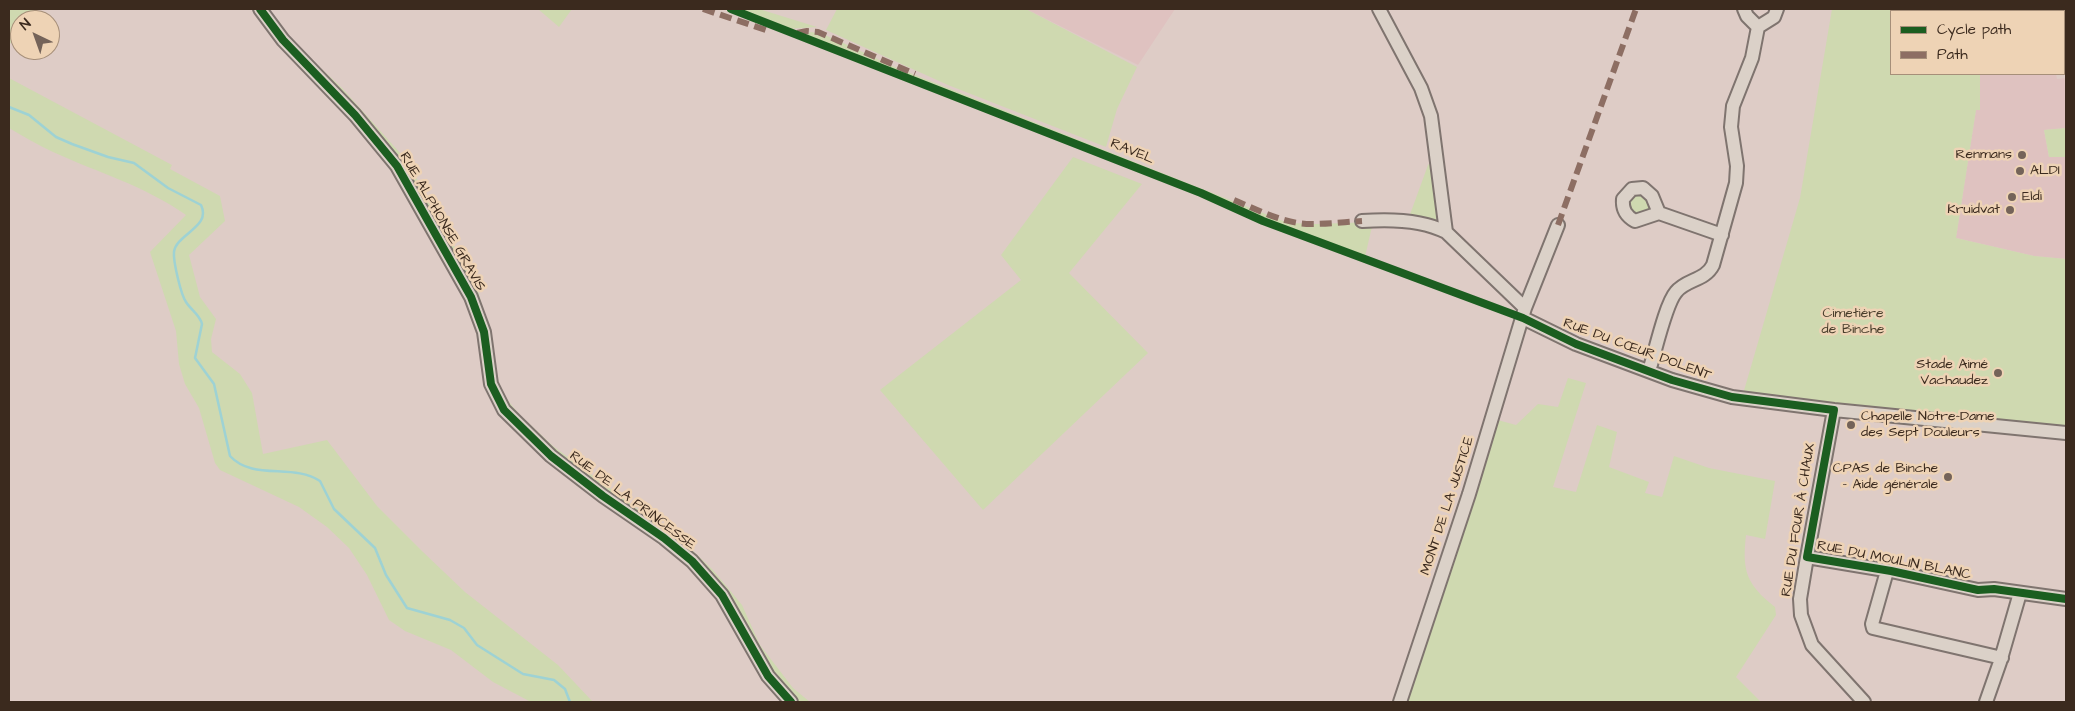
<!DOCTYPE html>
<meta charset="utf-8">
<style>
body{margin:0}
#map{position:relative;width:2075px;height:711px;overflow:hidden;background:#deccc6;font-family:"Architects Daughter",sans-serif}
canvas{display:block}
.frame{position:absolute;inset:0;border:10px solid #3b2a1e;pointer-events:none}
.legend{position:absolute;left:1890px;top:10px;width:175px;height:65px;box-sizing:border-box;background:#eed3b5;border:1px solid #a68f79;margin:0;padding:6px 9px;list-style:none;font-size:15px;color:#3b2a1e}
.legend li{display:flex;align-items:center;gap:10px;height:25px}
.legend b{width:25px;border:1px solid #a68f79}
.north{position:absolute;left:10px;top:10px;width:50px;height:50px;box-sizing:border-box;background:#eed3b5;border:1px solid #a68f79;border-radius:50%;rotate:318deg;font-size:14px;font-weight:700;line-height:20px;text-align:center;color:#3b2a1e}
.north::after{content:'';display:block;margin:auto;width:18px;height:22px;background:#746359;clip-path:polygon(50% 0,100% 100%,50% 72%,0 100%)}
</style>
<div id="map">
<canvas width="2075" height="711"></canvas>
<div class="frame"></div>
<ul class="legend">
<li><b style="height:6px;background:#1b5e20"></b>Cycle path</li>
<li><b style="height:6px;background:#8d6e63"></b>Path</li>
</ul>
<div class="north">N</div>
</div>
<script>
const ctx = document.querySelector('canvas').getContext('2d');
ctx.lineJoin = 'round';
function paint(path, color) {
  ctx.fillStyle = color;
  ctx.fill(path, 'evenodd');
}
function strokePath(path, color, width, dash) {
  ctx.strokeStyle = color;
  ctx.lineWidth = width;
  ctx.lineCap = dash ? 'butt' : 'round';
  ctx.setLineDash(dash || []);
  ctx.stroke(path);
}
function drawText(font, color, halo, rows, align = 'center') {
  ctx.font = font + ' "Architects Daughter",sans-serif';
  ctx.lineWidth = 5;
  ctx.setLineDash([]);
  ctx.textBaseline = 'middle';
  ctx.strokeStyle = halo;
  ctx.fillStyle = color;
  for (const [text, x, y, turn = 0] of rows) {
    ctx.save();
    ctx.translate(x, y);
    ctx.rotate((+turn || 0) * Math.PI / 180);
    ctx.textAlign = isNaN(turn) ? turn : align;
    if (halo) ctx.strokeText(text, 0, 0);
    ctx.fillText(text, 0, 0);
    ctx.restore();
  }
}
paint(new Path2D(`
 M1026,9H1175L1138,65Z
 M1980,74H2056L2057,79L2066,78V128L2044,130L2049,157H2066V259L2034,256L1956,238L1976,110H1980Z`), '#dfc2c0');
paint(new Path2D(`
 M9,9H38L29,20H20V31L9,45Z
 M538,9H572L559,27Z
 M738,9H759L817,27L787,29Z
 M837,9H1026L1137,67L1117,109L1106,147L948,85L826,30Z
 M1832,9H1992L1991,11H1891V74H1980V110H1976L1956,238L2034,256L2066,259V429L1743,394L1800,198Z
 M811,32L825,35L852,47L890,65L1288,223L1316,224L1373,222L1365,257L1174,185L804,36Z
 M283,33L342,88L409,163L438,221L475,278L486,322L499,390L520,415L553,446L651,519L672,531L713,570L742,605L760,645L793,688L810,702H797L781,689L722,591L558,458L498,395L486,322L418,196L291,45Z
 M9,78L172,165L170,169L220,196L225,221L189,255L200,297L216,319L211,339L212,352L240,374L252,393L263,454L327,440L377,506L423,552L465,592L558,665L593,702H531L493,682L451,650L405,631L389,620L367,575L349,548L327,527L299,507L220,470L215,463L199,408L185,384L179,364L176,331L150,252L186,215C145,186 99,173 53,152C38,145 23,136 9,128Z
 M2066,128V157H2049L2044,130Z
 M1073,157L1142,184L1069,273L1148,353L983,510L880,390L1021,280L1001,255Z
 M1434,158L1439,218L1436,221L1408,220L1428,165Z
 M1632,193L1649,194L1651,212L1631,215L1627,200Z
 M1568,378L1586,383L1553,487L1576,492L1597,425L1617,432L1609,467L1649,482L1645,493L1662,497L1674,456L1709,468L1775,481L1765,539L1746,535C1742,571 1746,584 1775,607L1776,615L1736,677L1761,702H1403L1494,419L1516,425L1538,404L1558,407Z`), '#cfd9b0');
strokePath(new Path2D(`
 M9,107L29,115L56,137L72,144L108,157L134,163L168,188L201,205C212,227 176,234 174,252C173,261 181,295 186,302C191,310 200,315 202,324L195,358L214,384L230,456C253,481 293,463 320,481L334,509L375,548L386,575L407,608L450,620L464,628L477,645L523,674L554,680L565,689L570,702`), '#9ed2d4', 2.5);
const minor = new Path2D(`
 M260,9L283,40L355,115L397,166L471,297L484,332L491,384L504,410L551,456L603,496L664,538L692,561L722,595L768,676L791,702
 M1379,9L1421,88L1431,116L1446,232
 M1744,9L1747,16L1758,27L1774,17L1777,9
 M1659,213L1652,196L1643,188L1632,189L1623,199C1622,210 1626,216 1635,221L1659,213L1722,235
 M1362,221C1389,219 1421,219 1446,232L1525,308
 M1523,318L1576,344L1672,380L1732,397L1834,410L2066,433
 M1649,371C1655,353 1665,305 1676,292C1686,279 1705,281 1713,265L1736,183L1737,166L1731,127L1733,106L1752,58L1758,27
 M1834,410L1807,557L1800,599L1801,615L1812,645L1864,702
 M1807,557L1891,571L1978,590L1994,589L2066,599
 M1887,571L1872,624L1873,628L2002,658
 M1400,702L1469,494L1525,308L1558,225
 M1986,702L2000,662L2020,593`);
strokePath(minor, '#7f746f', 16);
strokePath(minor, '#dbd1c8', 12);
strokePath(new Path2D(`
 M703,9L766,30
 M797,33L807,31L818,32L915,74
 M1234,200C1258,210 1284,224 1311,224C1328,224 1345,222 1362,221
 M1558,225L1636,9`), '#8d6e63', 6, [12, 6]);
strokePath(new Path2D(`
 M260,9L283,40L355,115L397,166L471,297L484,332L491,384L504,410L551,456L603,496L664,538L692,561L722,595L768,676L791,702
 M731,9L1201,193L1263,221L1523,318L1576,344L1672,380L1732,397L1834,410L1807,557L1891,571L1978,590L1994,589L2066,599`), '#1b5e20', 8);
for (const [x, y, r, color] of [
 [2022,155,5,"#746359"],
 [2020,171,5,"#746359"],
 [2012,197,5,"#746359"],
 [2010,210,5,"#746359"],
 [1998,373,5,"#746359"],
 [1851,425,5,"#746359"],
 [1948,477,5,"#746359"]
]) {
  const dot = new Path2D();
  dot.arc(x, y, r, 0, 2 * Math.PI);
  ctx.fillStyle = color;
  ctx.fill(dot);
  strokePath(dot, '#eed3b5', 2);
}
drawText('14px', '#3b2a1e', '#eed3b5', [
 ["RAVEL",1132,152,22],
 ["RUE ALPHONSE GRAVIS",442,222,60],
 ["RUE DU CŒUR DOLENT",1637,350,20],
 ["RUE DE LA PRINCESSE",632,501,37],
 ["MONT DE LA JUSTICE",1448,506,-72],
 ["RUE DU FOUR À CHAUX",1799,520,-81],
 ["RUE DU MOULIN BLANC",1894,561,11]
]);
drawText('14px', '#3b2a1e', '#eed3b5', [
 ["Renmans",2012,155],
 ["ALDI",2030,171,"left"],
 ["Eldi",2022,197,"left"],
 ["Kruidvat",2000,210],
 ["Stade Aimé",1988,365],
 ["Vachaudez",1988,381],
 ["Chapelle Notre-Dame",1861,417,"left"],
 ["des Sept Douleurs",1861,433,"left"],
 ["CPAS de Binche",1938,469],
 ["- Aide générale",1938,485]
], 'right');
drawText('14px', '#483d2b', '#eed3b5', [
 ["Cimetière",1853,314],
 ["de Binche",1853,330]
]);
</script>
